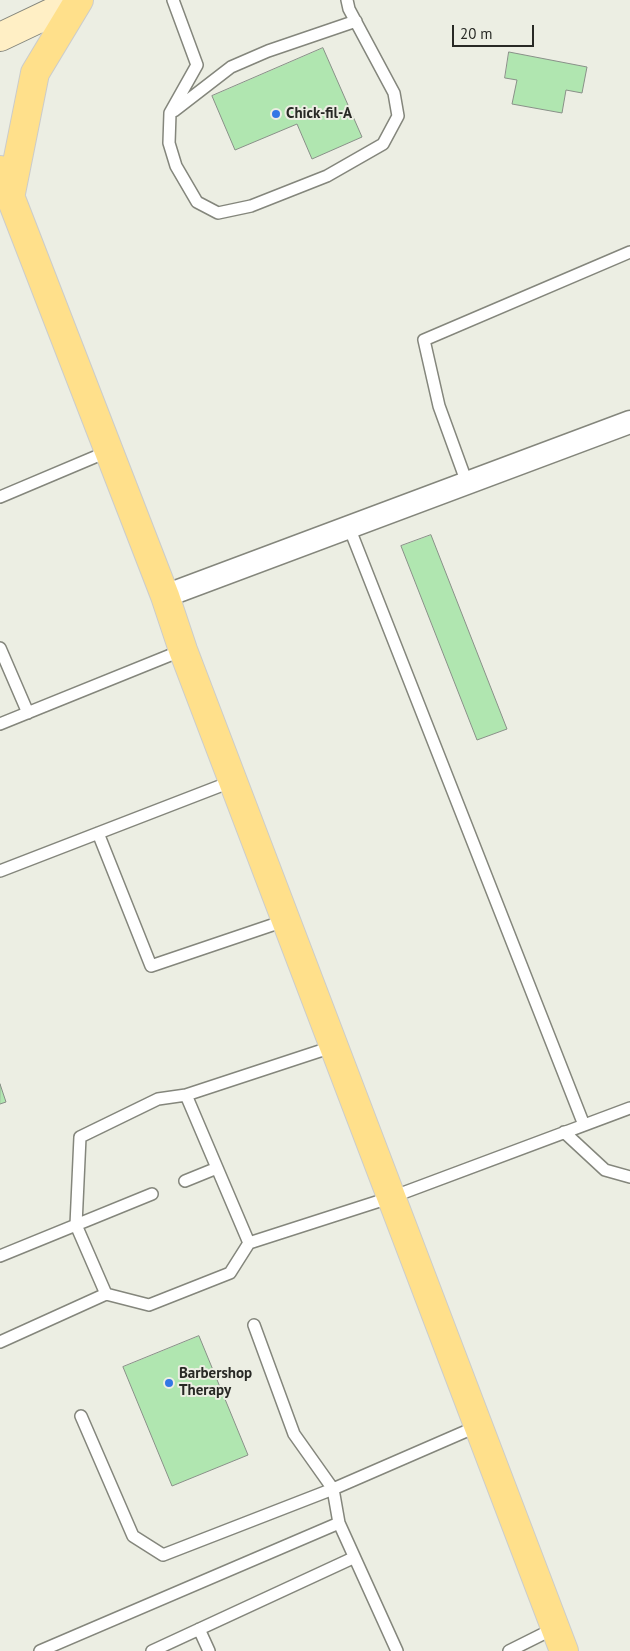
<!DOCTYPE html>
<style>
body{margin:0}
#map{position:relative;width:630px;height:1651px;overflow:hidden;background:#eceee3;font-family:"PT Sans",sans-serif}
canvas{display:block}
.scale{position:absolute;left:452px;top:25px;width:82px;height:22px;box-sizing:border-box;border:2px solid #282925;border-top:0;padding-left:6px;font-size:15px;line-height:18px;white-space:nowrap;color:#282925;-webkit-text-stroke:4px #eceee3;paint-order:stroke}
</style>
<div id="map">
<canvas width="630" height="1651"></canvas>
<div class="scale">20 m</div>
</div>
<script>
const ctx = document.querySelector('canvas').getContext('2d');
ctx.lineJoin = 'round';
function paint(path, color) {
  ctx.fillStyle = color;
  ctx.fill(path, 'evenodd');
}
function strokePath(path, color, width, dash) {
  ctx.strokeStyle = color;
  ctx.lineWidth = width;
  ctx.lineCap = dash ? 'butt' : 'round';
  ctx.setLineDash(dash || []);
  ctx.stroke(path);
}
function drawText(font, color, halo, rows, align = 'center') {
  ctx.font = font + ' "PT Sans",sans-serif';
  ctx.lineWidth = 4;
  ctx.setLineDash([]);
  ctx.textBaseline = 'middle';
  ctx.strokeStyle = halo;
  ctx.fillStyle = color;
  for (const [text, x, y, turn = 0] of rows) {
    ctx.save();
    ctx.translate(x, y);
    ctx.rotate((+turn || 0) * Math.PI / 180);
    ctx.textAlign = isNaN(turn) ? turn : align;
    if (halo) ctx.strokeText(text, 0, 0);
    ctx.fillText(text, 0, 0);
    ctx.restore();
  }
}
const building = new Path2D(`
 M323,48L362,137L312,159L297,124L235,150L212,96Z
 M509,52L587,67L582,93L566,90L562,113L512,104L517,80L505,78Z
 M431,535L507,729L477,740L401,546Z
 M0,1084L6,1102L0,1104Z
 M199,1336L248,1455L172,1486L123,1367Z`);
paint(building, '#b0e6b0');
strokePath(building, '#899088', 1);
const lane = new Path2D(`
 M173,0L197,65L170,113L169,143L176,166L197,202L218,213L251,206L327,176L383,144L398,116L394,93L349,9L347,0
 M174,111L231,67L268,51L356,21
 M467,483L439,406L424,340L630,252
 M0,497L109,451
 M349,527L584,1125
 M0,648L28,713
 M0,724L183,650
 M98,833L151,966L287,920
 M0,871L233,781
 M186,1095L249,1243
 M564,1132L605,1170L630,1177
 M185,1181L217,1168
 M0,1256L152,1194
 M106,1294L76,1225L80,1137L158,1099L186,1095L335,1046
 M0,1342L106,1294L149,1305L230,1273L249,1243L392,1197L630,1108
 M81,1416L133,1536L163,1555L333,1489L294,1434L254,1325
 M199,1629L209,1651
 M40,1651L339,1523
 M152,1651L353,1558
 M397,1651L339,1523L333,1489L478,1426
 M509,1651L555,1628`);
const street = new Path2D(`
 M165,596L630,422`);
const secondary = new Path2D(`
 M0,37L78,0`);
const primary = new Path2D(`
 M0,170L165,596L183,650L564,1651
 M10,198L35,73L79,0`);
strokePath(lane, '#84867c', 14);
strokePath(street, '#84867c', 25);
strokePath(secondary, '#84867c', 30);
strokePath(primary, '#cbcccb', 30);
strokePath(lane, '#fff', 11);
strokePath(street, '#fff', 22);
strokePath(secondary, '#ffefc5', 28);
strokePath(primary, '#ffe08b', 28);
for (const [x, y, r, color] of [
 [276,114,5,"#3377e5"],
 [169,1383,5,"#3377e5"]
]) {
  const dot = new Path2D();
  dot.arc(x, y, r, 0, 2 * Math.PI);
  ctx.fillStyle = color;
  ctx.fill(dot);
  strokePath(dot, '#eceee3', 2);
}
drawText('bold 15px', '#282925', '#eceee3', [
 ["Chick-fil-A",286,114],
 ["Barbershop",179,1374],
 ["Therapy",179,1391]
], 'left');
</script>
